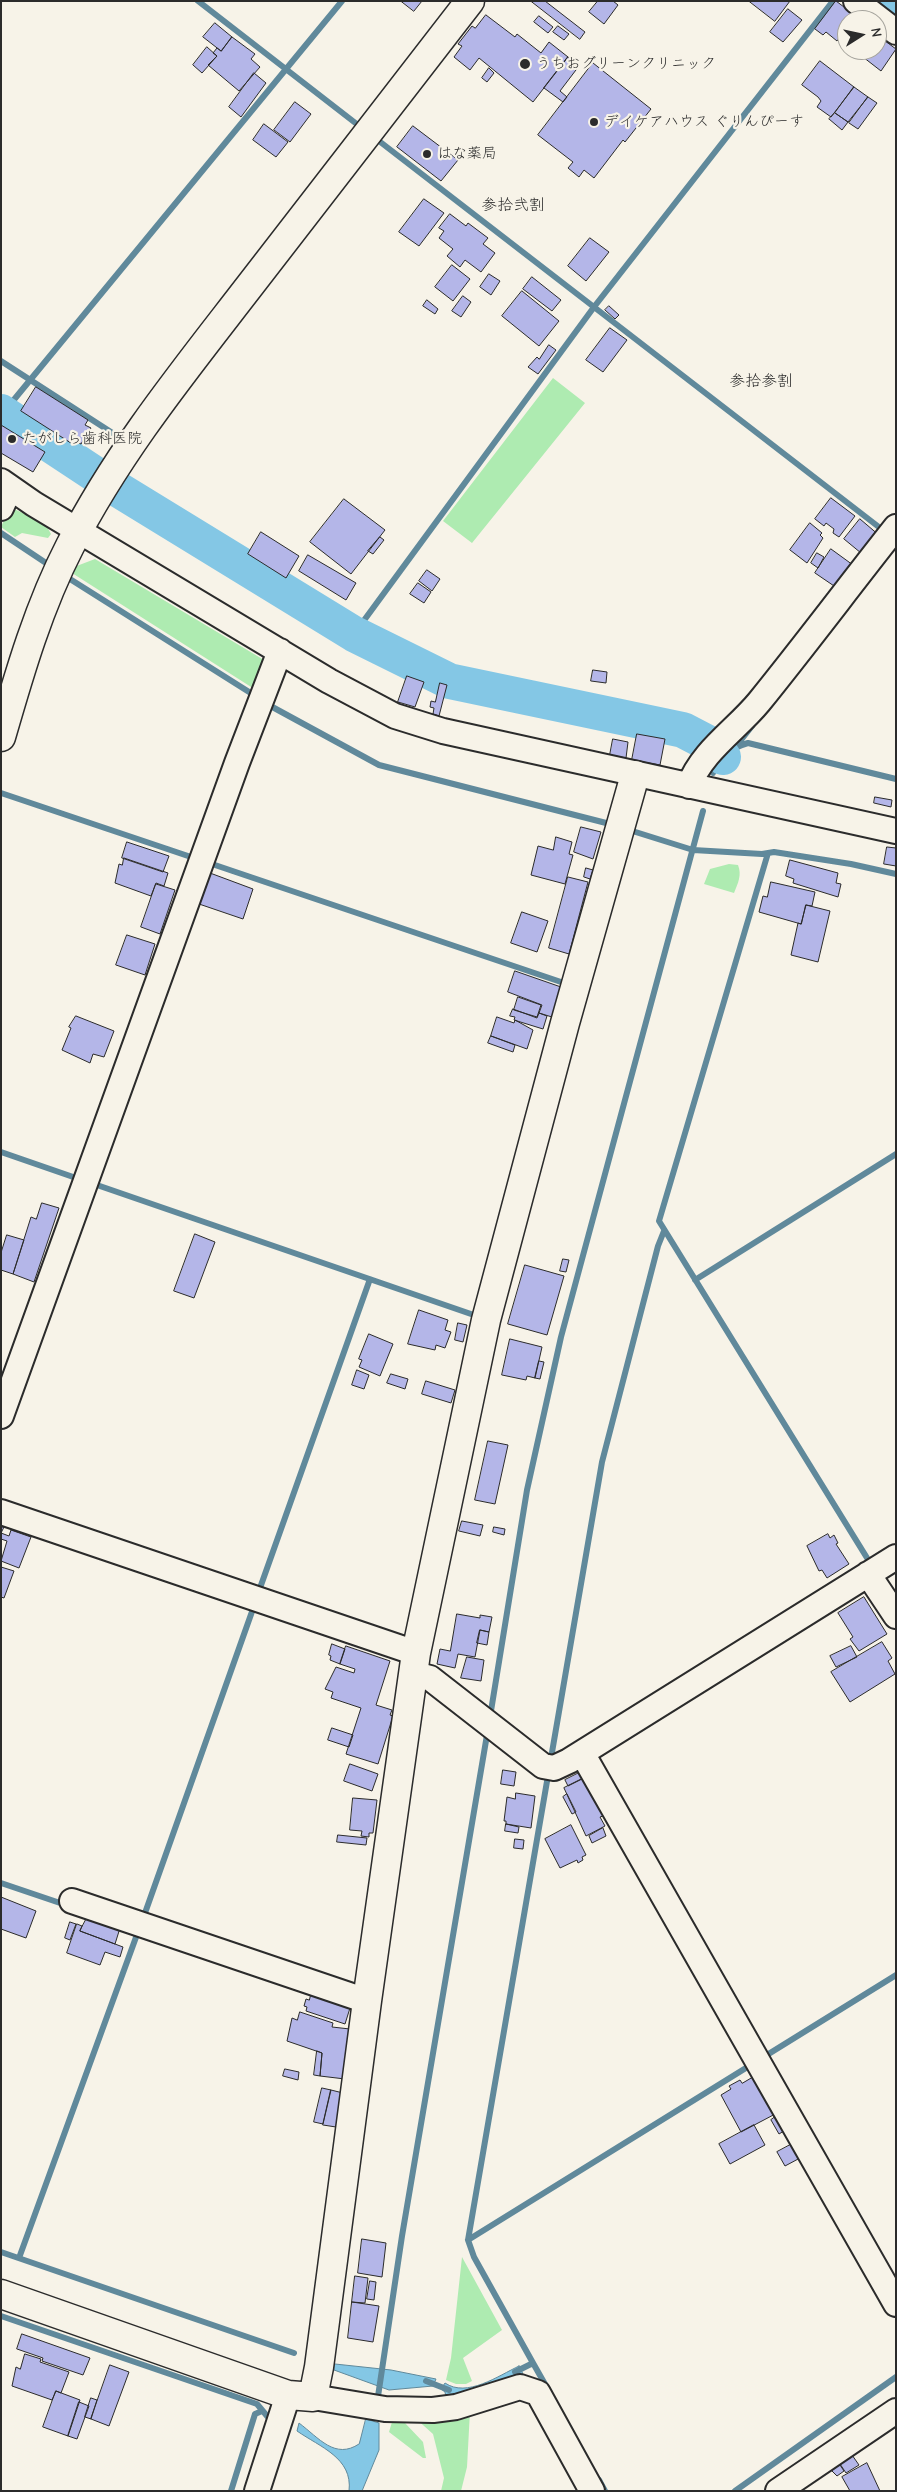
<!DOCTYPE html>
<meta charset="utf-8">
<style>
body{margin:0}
#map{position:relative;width:897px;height:2492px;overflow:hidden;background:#f7f3e8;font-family:"Comic Neue",sans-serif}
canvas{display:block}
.frame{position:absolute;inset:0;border:2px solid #2b2b2b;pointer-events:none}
.north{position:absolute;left:837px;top:10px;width:50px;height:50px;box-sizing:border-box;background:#f7f3e8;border:1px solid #a5a39c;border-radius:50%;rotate:80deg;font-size:14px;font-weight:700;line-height:20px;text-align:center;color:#2b2b2b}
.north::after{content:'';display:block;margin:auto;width:18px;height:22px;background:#2b2b2b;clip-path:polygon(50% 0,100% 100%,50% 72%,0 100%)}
</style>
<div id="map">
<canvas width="897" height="2492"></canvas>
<div class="frame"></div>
<div class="north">N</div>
</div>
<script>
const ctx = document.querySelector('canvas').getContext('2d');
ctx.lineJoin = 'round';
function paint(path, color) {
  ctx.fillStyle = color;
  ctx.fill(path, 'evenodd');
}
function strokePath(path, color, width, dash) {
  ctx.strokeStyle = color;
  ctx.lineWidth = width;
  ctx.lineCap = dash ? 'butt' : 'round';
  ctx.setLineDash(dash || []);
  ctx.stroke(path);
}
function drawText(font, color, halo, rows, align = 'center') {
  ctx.font = font + ' "Comic Neue","Klee One",sans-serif';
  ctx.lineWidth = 4.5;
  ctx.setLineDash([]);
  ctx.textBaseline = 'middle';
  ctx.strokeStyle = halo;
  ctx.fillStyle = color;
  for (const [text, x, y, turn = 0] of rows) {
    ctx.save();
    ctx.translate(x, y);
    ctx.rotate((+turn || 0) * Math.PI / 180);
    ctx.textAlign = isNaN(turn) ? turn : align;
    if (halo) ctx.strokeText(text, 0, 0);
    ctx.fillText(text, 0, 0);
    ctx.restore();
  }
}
paint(new Path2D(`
 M553,378L585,403L472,543L443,521Z
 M14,509L45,523L51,534L48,538L22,533L15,537L1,527L8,511Z
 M95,559L269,663L259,692L72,573L74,567Z
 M729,864L738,865C742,875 738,883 734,893L704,884L710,869Z
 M462,2257L502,2330L463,2358L472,2381L466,2384H456L446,2380L451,2358Z
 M470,2411L467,2467L461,2491H441L444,2478L433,2434L414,2417Z
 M392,2422L405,2423L423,2442L426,2458H423L389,2432Z`), '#aeebb1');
const water = new Path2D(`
 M335,2364L391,2370L436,2379L433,2386L389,2390L334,2370Z
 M519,2366L523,2374L473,2394L446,2397L445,2392L441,2389L445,2383C467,2398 498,2376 519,2366Z
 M366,2419L379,2423V2450L362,2491H349C353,2458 320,2447 297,2431L299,2423C319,2438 335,2460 359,2444Z`);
paint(water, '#84c7e5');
strokePath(water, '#60899b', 1);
strokePath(new Path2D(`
 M198,1L358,125
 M379,141L884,531
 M1,361L114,434
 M3,413L342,1
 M1,533L52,567
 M62,574L257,697
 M354,634L594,307L833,1
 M265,703L379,765L614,825
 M740,745L741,740L752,726
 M713,773C719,756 731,748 748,743L896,779
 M1,793L197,859
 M626,829L693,850L762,854L774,852L851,864L896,874
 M768,853L659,1221L872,1566
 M212,864L564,983
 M1,1152L79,1179
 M94,1184L471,1314
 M695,1280L896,1154
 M260,1588L370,1279
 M490,1717L527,1490L561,1337L703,811
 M1,1883L66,1905
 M145,1913L254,1606
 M468,2240L896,1975
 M1,2252L294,2353
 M19,2258L139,1929
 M1,2316L257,2404L267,2416
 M533,2363L474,2257L468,2240L602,1462L658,1246L664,1231
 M515,2372L533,2363L550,2393
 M426,2381L449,2390
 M377,2403L402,2236L488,1729
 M599,2480L605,2491
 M231,2491L255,2414L262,2411
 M735,2491L896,2377`), '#60899b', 6);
strokePath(new Path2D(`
 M893,1L896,3
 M1,412L119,490L354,634L449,681L683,730L706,742L723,757`), '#84c7e5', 36);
const building = new Path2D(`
 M401,1H422L414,11Z
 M531,1H545L585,32L580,39Z
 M598,1H613L618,5L604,24L589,12Z
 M749,1H790L775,21Z
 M836,1L856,16L853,20H847V28L837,41L826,32L823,35L815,29Z
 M788,9L802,20L783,42L770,32Z
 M486,15L515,37L517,34L541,53L549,42L568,57L533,102L479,58L470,70L454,57L462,46L458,44L472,26L475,28Z
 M539,16L553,27L548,33L534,22Z
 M215,23L232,37L221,51L203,37Z
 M558,26L569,34L564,40L553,32Z
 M877,35L896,49L881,71L854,50H877Z
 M232,37L255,54L251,59L260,67L239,91L208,65L217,56L213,53L217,48L221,51Z
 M207,47L217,56L202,73L193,65Z
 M568,57L579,66L560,91L567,97L563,102L544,88Z
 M820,61L854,87L831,117L817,107L821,101L818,97L802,85Z
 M593,63L651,109L625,142L623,140L594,178L584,170L579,177L568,168L573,162L538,135Z
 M489,68L494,73L487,82L482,78Z
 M254,73L266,83L241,117L229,107Z
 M854,87L868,97L848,122L835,113Z
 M868,97L877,103L858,129L849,123Z
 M295,102L311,114L290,142L274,130Z
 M835,113L848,122L842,130L829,119Z
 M264,124L288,142L276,157L253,140Z
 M413,126L458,160L441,181L397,147Z
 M424,199L444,213L419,246L399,232Z
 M450,214L466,226L468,223L488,238L483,244L495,253L481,272L465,260L460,267L447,256L453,249L439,238L444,231L439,228Z
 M590,238L609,252L586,281L568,266Z
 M452,265L470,279L453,301L435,287Z
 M489,274L500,281L491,295L480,287Z
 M532,277L561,300L552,311L523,289Z
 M522,291L559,321L539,346L502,316Z
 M463,296L471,302L461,317L452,311Z
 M427,300L438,309L435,314L423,306Z
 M609,306L619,315L615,319L605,310Z
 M610,328L627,340L603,372L586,360Z
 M549,345L556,350L538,374L528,367L537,357L539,359Z
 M36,387L88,420L85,425L91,428L81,444L76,442L74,445L21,411Z
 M1,425L45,452L33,472L1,453Z
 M831,498L855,516L839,537L833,533L834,529L826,523L824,526L815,519Z
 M344,499L385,530L351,574L310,542Z
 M860,519L880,536L861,553L844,539Z
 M810,523L822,533L820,535L823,538L807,563L790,550Z
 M261,532L299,556L286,578L248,554Z
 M380,537L384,540L373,554L368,551Z
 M831,549L853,565L837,588L815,573Z
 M817,553L824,557L818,568L811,563Z
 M308,555L356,583L346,600L299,571Z
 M427,570L440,579L432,591L419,581Z
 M418,583L431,592L424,603L410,594Z
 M593,670L607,672L606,683L591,681Z
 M407,676L424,682L415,707L398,702Z
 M440,683L447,685L439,716L433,714L434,708L430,707L431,701L435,702Z
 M637,734L665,739L660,765L632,760Z
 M613,739L628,742L626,758L610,755Z
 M875,797L892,800L891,807L874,803Z
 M581,827L601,832L593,859L574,852Z
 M556,837L572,842L569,854L573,855L565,884L531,875L538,846L553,850Z
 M127,842L169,856L163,872L122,858Z
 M887,847L896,848V866L884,864Z
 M124,858L168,873L164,886L156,883L151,896L115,883L119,864L122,865Z
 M790,860L838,873L836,883L841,884L838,897L793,883L794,879L786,876Z
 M586,868L593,870L590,879L584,877Z
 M210,873L253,889L243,919L199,904Z
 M568,877L588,882L569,954L549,948Z
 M771,882L815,892L812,906L806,905L801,924L759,912L763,896L767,897Z
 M156,884L175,890L160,934L141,927Z
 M806,905L830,911L818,962L791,955L798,923L801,924Z
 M522,912L548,921L537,952L511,943Z
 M127,935L155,944L145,975L116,965Z
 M515,971L561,987L552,1017L539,1013L542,1005L508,992Z
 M518,997L541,1005L537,1017L514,1010Z
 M513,1009L537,1018L539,1013L547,1016L543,1029L514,1020L515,1017L510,1016Z
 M76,1016L114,1031L104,1057L93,1054L90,1063L62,1050L71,1028L69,1027Z
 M497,1017L514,1023L515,1020L533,1030L527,1049L491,1036Z
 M491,1036L515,1045L513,1052L488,1043Z
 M42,1203L59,1208L34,1282L13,1274L31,1217L36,1219Z
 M195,1234L215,1242L194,1298L174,1291Z
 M7,1235L24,1240L13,1274L1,1270V1253Z
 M563,1259L569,1260L566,1272L560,1271Z
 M525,1265L564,1276L547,1335L508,1324Z
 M419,1310L448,1320L445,1330L451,1332L445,1348L436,1345L435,1350L408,1344Z
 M458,1323L467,1325L463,1342L455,1340Z
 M369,1334L393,1344L380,1376L359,1367L362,1360L359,1359Z
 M510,1339L542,1347L535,1378L527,1376L526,1380L502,1375Z
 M539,1361L544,1362L540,1379L535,1378Z
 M357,1370L369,1375L364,1389L352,1385Z
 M391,1374L408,1379L405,1389L387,1383Z
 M426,1381L455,1390L451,1403L422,1394Z
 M488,1441L508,1445L495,1504L475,1500Z
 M462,1521L483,1525L480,1536L459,1531Z
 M1,1527H4L1,1533L9,1536L11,1530L31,1537L19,1568L1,1561L7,1541L1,1539Z
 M494,1527L505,1529L504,1535L493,1532Z
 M828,1534L830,1538L834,1535L838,1543L836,1544L849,1564L827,1578L822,1570L819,1571L807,1546Z
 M1,1567L14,1571L4,1598L1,1597Z
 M864,1597L887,1634L859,1651L850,1639L853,1637L838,1613Z
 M457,1614L480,1618V1615L492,1617L489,1632L480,1630L475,1657L458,1654L455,1668L437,1664L440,1649L450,1651Z
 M480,1630L489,1632L487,1645L477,1643Z
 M882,1642L892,1658L888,1661L895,1674L850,1702L831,1672Z
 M332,1644L345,1649L340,1664L330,1660L331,1656L329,1655Z
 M346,1646L390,1661L376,1705L392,1710L390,1715L393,1716L378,1764L346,1754L361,1708L331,1698L333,1692L325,1689L336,1667L354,1673L355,1669L340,1664Z
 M851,1646L857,1657L836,1667L830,1656Z
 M467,1657L484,1660L481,1681L461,1678Z
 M332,1728L353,1735L349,1747L328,1740Z
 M350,1764L378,1774L372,1791L344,1781Z
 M503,1770L516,1772L514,1786L501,1784Z
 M579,1773L582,1779L568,1786L565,1780Z
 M586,1777L606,1815L600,1817L605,1826L586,1836L564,1788Z
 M516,1793L535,1796L531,1828L506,1824V1821H504L507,1797L515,1799Z
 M567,1794L576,1812L572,1814L563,1797Z
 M353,1798L377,1800L373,1833H369V1837L361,1836L362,1831L350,1830Z
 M506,1824L519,1827L518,1833L505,1831Z
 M571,1825L586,1855L582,1857L583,1860L578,1863L577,1860L560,1868L545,1839Z
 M603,1828L606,1836L592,1843L589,1836Z
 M338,1835L367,1838L366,1845L337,1842Z
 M515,1839L524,1840L523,1849L514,1848Z
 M1,1897L36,1911L26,1938L1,1929Z
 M88,1916L120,1928L115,1944L80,1931Z
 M70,1922L76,1924L70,1940L65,1938Z
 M77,1924L82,1926L80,1931L123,1947L120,1957L105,1952L100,1965L67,1953Z
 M311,1995L350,2008L345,2024L306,2011L307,2007L304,2006L306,1999L309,2000Z
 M300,2012L333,2023L332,2027L350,2029L345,2079L320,2076L322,2053L287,2041L292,2018L297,2020Z
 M317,2051L322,2053L320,2076L314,2075Z
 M285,2069L299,2072L298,2080L283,2076Z
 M757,2075L779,2112L741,2132L721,2095L731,2089L729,2086L740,2080L742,2083Z
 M322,2088L331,2090L323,2124L314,2122Z
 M331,2090L343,2093L336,2127L323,2125Z
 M778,2115L787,2129L779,2134L771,2120Z
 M754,2125L765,2145L730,2164L719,2144Z
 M792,2144L800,2158L785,2166L777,2152Z
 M362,2239L386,2243L382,2277L358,2273Z
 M355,2276L368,2278L365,2303L352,2302Z
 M370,2281L376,2282L374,2300L367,2299Z
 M352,2302L379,2306L373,2342L348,2338Z
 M22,2334L90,2358L83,2375L42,2361L43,2358L17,2349Z
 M25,2354L41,2359L40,2362L69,2372L61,2393L56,2391L52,2400L12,2386L16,2367L20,2369Z
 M110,2365L129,2372L109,2426L91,2419Z
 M56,2391L80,2400L68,2436L43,2427Z
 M91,2398L97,2400L91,2419L85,2417Z
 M79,2402L89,2406L77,2439L68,2436Z
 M852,2455L859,2465L846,2473L840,2464Z
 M867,2463L880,2491H850L842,2477Z
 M840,2465L844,2471L837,2476L832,2471Z`);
paint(building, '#b4b6e8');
strokePath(building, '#2b2b2b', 1);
const street = new Path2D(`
 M856,1L896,32
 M1,481L34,504L329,681L395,716L443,731L896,831
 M1,508L10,488
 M689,786C702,751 736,730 759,702C806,644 850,585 896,527
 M1,1416L237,763L280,651
 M1,1512L416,1653
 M868,1574L896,1616
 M414,1674L430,1678L543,1766L554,1768L569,1761L896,1557
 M582,1753L896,2304
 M72,1901L367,2001
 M313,2397L385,2409L433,2410L456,2407L520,2387L538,2393L592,2491
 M257,2491L288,2395
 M778,2491L896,2411`);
const secondary = new Path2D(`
 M1,737C20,671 39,606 70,546C118,452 184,371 248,288C322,192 396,97 470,1
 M1,2294L288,2395L313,2397L319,2367L367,2001L416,1653L486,1320L565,1023L635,775`);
strokePath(street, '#2b2b2b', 28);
strokePath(secondary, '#2b2b2b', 31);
strokePath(street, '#f7f3e8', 24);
strokePath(secondary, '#f7f3e8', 28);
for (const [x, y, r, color] of [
 [525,64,6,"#2b2b2b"],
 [594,122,5,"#2b2b2b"],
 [427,154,5,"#2b2b2b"],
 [12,439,5,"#2b2b2b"]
]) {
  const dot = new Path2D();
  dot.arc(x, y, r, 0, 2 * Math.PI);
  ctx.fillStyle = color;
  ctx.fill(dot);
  strokePath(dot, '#f7f3e8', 2);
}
drawText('15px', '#2b2b2b', '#f7f3e8', [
 ["うちおグリーンクリニック",536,64],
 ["デイケアハウス ぐりんぴーす",604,122],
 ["はな薬局",437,154],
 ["たがしら歯科医院",22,439]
], 'left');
drawText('16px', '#2b2b2b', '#f7f3e8', [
 ["参拾弐割",513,205],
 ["参拾参割",761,381]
]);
</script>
